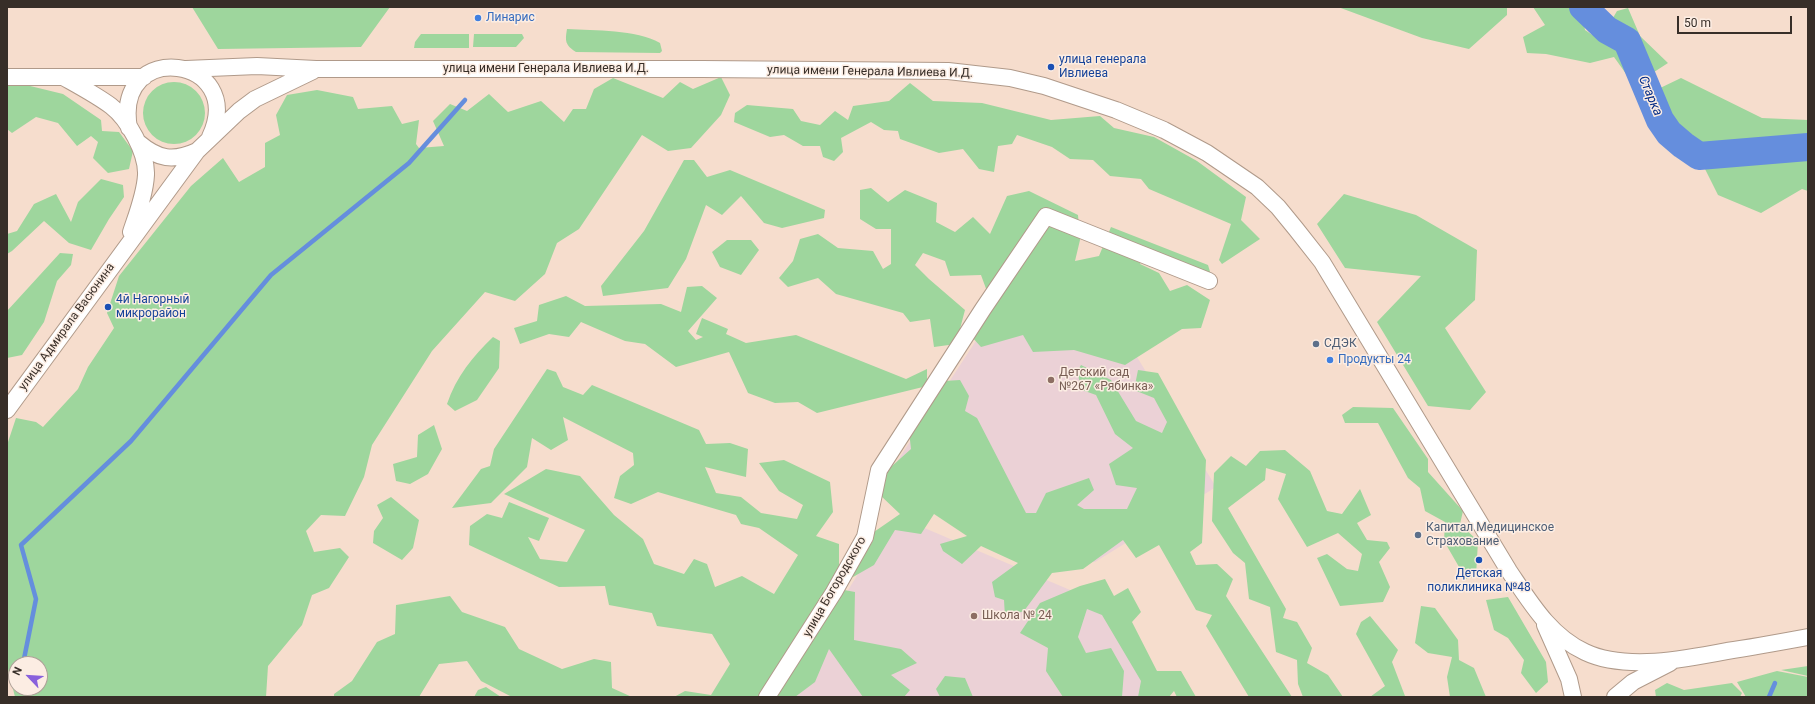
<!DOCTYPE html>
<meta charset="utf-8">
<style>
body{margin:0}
#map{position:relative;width:1815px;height:704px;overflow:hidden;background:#f6ddcd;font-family:Roboto,sans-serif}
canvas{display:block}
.frame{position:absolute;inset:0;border:8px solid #372e28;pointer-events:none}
.north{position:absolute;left:8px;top:656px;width:40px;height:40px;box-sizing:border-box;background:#fcede3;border:1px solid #ada198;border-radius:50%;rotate:295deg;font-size:11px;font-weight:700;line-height:16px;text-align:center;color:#372e28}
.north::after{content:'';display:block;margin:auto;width:14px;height:18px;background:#8961dc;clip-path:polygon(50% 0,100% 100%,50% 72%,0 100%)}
.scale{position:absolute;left:1677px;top:16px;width:115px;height:18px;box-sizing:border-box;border:2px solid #372e28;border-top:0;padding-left:5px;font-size:12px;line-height:14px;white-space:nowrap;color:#372e28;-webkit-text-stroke:3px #fcede3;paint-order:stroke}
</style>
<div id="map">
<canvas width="1815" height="704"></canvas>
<div class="frame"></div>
<div class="north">N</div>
<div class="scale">50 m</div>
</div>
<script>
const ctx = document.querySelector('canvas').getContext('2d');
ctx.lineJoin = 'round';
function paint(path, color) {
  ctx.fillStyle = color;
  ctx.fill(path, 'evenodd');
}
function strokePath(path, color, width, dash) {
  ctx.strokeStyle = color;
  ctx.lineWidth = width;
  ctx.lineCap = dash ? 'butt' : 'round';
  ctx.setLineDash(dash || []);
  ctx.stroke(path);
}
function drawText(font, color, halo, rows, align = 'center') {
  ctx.font = font + ' Roboto,sans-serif';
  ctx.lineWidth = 3;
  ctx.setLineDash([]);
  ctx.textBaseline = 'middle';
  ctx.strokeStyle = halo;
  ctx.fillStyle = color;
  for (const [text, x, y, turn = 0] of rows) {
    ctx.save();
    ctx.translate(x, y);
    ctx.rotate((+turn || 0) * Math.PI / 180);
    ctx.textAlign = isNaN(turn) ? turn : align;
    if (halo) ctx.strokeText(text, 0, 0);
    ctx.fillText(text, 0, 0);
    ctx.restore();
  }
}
paint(new Path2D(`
 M1019,275L1089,278L1216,487L1095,562L1073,563L883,483Z
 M908,521L1110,607L1164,697H782L884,532Z`), '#ebd1d6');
paint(new Path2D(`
 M192,7H390L361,47L218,49Z
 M1338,7H1507V15L1469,49L1422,38Z
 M1533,7H1570L1583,18L1585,30L1600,40L1617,11L1628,8L1640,36L1668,63L1634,85L1614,57L1590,63L1546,54L1527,53L1523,37L1545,25Z
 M567,29C595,31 636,29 660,43L662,51L660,53L576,52C565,45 565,41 567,29Z
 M421,34H469V48H414L415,42Z
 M474,34H522L524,38L516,47H473Z
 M721,77L730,95L721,115L691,148L668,151L642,135L579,229L557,243L545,274L515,301L485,292L432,351L372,445L364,477L345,516L321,515L306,531L314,552L340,548L349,557L329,588L312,595L302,625L268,666L266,697H15L7,665V445L16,418L36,422L43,427L78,389L88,367L114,328L107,313L119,276L191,186L223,158L239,182L265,167V143L280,135L276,115L287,95L317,90L353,97L358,109L392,106L402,124L419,120L416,144L419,148L444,146L433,121L450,104L467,111L489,94L508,112L541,101L564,122L573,109H586L594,89L613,78L663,98L680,82L693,89ZM16,664H40V688H16Z
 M1681,78L1762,118L1808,120V191L1802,189L1761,213L1718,195L1702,163L1664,115L1656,90Z
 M143 113a31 31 0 1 1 62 0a31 31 0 1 1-62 0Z
 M910,83L933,101L982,103L1051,120L1100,116L1114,128L1154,137L1197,161L1246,197L1241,220L1260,239L1222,264L1219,260L1231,224L1149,189L1141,179L1110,176L1093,160L1070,159L1052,147L1017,135L1012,144L998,146L994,172L979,169L963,149L939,153L900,139L898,131L884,130L871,122L841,138L843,152L834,161L823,157L820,146H803L784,135L770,137L734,122L735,113L747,105L793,109L801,121L820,125L835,111L848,120L853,106L889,101Z
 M7,85H26L63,94L101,120L102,131L119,132L133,151L129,169L108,173L93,158L98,142L91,136L77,146L58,123L36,117L12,133L7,129Z
 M684,160H694L707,177L730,170L825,210L824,218L782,228L764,223L741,196L722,215L706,205L686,259L668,288L603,296L601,286L644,231Z
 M101,179L123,185L124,197L109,219L91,250L69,243L44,221L12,251L7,254V234L17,231L34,204L56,194L71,222L78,202Z
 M871,188L888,202L905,190L937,203L936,222L955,232L973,217L990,234L1007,196L1029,191L1078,215L1080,240L1075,261L1099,256L1111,227L1208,265L1211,275L1146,253L1140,264L1159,273L1170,291L1187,285L1210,300L1201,328L1182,329L1125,365L1074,350L1033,352L1023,335L981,347L971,336L992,305L981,275L950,276L945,261L923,253L915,265L929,279L965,310L956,344L934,347L930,319L910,322L903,313L836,294L818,278L788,287L779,278L793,261L800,239L818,234L838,248L873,251L883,269L891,264V229H876L860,219V190Z
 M1344,194L1416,215L1477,250L1475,300L1445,328L1486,392L1470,410L1428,406L1377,322L1421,276L1345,268L1317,224Z
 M727,240H751L759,250L741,275L720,267L712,252Z
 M60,253L73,254L71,265L57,281L44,322L22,355L7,358V311Z
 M702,286L717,298L688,331L696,340L703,337L696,334L702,318L728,329L726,334L746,343L796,335L906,379L927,369V386L817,413L798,402L775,403L748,393L729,352L676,367L645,344L625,341L581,322L569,337L549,334L520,344L514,328L537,321L539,305L566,296L585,306L661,304L681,312L687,287Z
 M493,337L500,341L499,368L477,400L455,411L447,404C456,377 473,356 493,337Z
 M1081,365L1111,380L1136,421L1162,433L1167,422L1154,398L1134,390L1138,370L1158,373L1206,460L1202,543L1190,552L1196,565L1217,564L1233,579L1226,596L1292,697H1249L1206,626L1212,615L1196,610L1159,545L1136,558L1123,540L1083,569L1052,573L1024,611L1005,617L1004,600L995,597L992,582L1018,563L981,546L962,564L943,551L940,544L967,536L934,514L921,534L895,530L874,565L853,577V568L873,541L871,534L900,514L880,495L883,474L911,449L909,431L944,381L960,380L969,396L965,411L977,418L1026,513H1036L1046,493L1089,478L1094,490L1077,505L1084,509H1127L1137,488L1116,485L1109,464L1133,448L1115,434L1096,395L1082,390L1077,372Z
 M547,369L556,372L563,387L583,395L592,385L699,430L706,444L730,443L748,449L746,477L705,467L716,493L741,497L761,513L797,519L803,505L779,491L759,463L784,460L830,482L833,512L816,536L839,544V570L759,697H674L685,691L711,695L730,664L712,634L657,626L652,613L609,605L605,586L559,587L469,545L470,526L487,514L502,518L509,502L549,518L539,541L528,537L540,559L567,562L585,530L504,494L546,469L580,476L614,515L643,539L654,564L684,574L694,559L707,564L715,587L742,576L774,594L798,555L759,528L741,524L736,515L658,492L631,504L614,498L620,476L634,465L633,453L563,417L568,440L551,450L532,438L527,467L491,503L452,508L481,469L490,466L494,449Z
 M1353,407L1393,408L1428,459V472L1463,511L1460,524L1478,541L1476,576L1466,579L1444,541L1445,522L1425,511L1420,488L1408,478L1378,423H1345L1342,415Z
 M434,425L442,449L428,474L410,484L396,481L393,464L417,457L418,435Z
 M1285,450L1310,471L1327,511L1342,514L1360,489L1371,515L1357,523L1367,540L1387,542L1390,548L1379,562L1390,587L1383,602L1340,606L1317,558L1327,554L1347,569L1358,571L1362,554L1338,533L1307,547L1278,499L1286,474L1266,468L1265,480L1228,508L1286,609L1283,618L1297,622L1312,648L1307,663L1328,675L1343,697H1303L1298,684L1297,660L1276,652L1270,607L1249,599L1245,563L1233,553L1212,521L1214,473L1231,456L1246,466L1260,451Z
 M391,497L419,520L413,548L402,560L373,543L374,531L383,518L377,505Z
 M1105,579L1114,596L1128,588L1141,612L1132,622L1157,671H1181L1196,697H1177L1174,691L1169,697H1138L1141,681L1102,615L1087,609L1078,637L1086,653L1111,648L1124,671L1122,697H1063L1046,671L1048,648L1020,633L1040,603L1080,586Z
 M839,589L855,592L854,640L901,649L917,663L891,675L910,690L904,697H863L829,649L815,682L795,697H775Z
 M450,596L462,612L505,627L519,649L562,669L594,659L611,662L612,688L632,697H512L481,681L467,661L439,664L419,697H334V694L352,681L377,642L395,634L396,605Z
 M1508,597L1546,662L1548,682L1536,693L1521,673L1524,660L1508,638L1494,630L1486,600Z
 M1421,606L1435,608L1458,640L1459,660L1474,668L1486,697H1450L1447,677L1452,657L1428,653L1415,643Z
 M1370,616L1398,650L1392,662L1405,696L1403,697H1370L1385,686L1356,634L1361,622Z
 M1808,666V676L1781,670Z
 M1777,671L1808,677V697H1746L1737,682Z
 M945,676L965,678L973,697H940L936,689Z
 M1732,683L1742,693L1740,697H1656L1655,690L1667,683L1684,690Z
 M486,687L501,697H474L478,690Z`), '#9ed69d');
strokePath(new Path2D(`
 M24,659L36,599L21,545L131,441L271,275L409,163L465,100
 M1769,697L1775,683`), '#658edd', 4.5);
strokePath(new Path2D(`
 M1583,7L1607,30L1627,41L1660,120L1669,133L1683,145L1699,156L1808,147`), '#658edd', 28);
const minor = new Path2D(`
 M186,69L257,66L316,69H702L948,71L1010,78L1044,86L1116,110L1164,130L1207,153L1257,187L1278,207L1296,229L1322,262L1509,571C1530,602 1550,636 1585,652C1625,671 1686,659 1727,651C1754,647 1781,642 1808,637
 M7,77H144
 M63,77C79,86 96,95 111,106C128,119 147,153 146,175C145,194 137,214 131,232
 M129,128C113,37 248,56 210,137
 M139,143C158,159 173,162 197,151
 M7,410L197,151L239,111L255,99L313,71
 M1545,625L1569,679L1573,697
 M767,697L834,592L865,537L879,470L983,309L1046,216L1209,281
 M1615,697L1633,682L1670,663`);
strokePath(minor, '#b09a8a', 18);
strokePath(minor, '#fff', 16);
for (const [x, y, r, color] of [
 [478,18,4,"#3f7fe0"],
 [1051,67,4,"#1a4fb4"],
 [108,307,4,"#1a4fb4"],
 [1316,344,4,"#5c6f8a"],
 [1330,360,4,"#3f7fe0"],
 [1051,380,4,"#8d6e63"],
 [1418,535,4,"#5c6f8a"],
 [1479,560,4,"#1a4fb4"],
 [974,616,4,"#8d6e63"]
]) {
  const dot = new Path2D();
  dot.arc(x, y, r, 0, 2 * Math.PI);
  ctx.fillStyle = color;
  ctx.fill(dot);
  strokePath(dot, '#fcede3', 1.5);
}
drawText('12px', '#366cbe', '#fcede3', [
 ["Линарис",486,18],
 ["Продукты 24",1338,360]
], 'left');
drawText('12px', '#164399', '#fcede3', [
 ["улица генерала",1059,60],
 ["Ивлиева",1059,74],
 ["4й Нагорный",116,300],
 ["микрорайон",116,314],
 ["Детская",1479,574,"center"],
 ["поликлиника №48",1479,588,"center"]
], 'left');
drawText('12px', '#372e28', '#fcede3', [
 ["улица имени Генерала Ивлиева И.Д.",546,69],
 ["улица имени Генерала Ивлиева И.Д.",870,72,1],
 ["улица Адмирала Васюнина",67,327,-54],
 ["улица Богородского",835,587,-60]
]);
drawText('12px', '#4e5e75', '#fcede3', [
 ["СДЭК",1324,344],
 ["Капитал Медицинское",1426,528],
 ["Страхование",1426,542]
], 'left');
drawText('12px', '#785e54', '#fcede3', [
 ["Детский сад",1059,373],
 ["№267 «Рябинка»",1059,387],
 ["Школа № 24",982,616]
], 'left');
drawText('italic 13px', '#022984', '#fcede3', [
 ["Старка",1650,96,67]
]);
</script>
